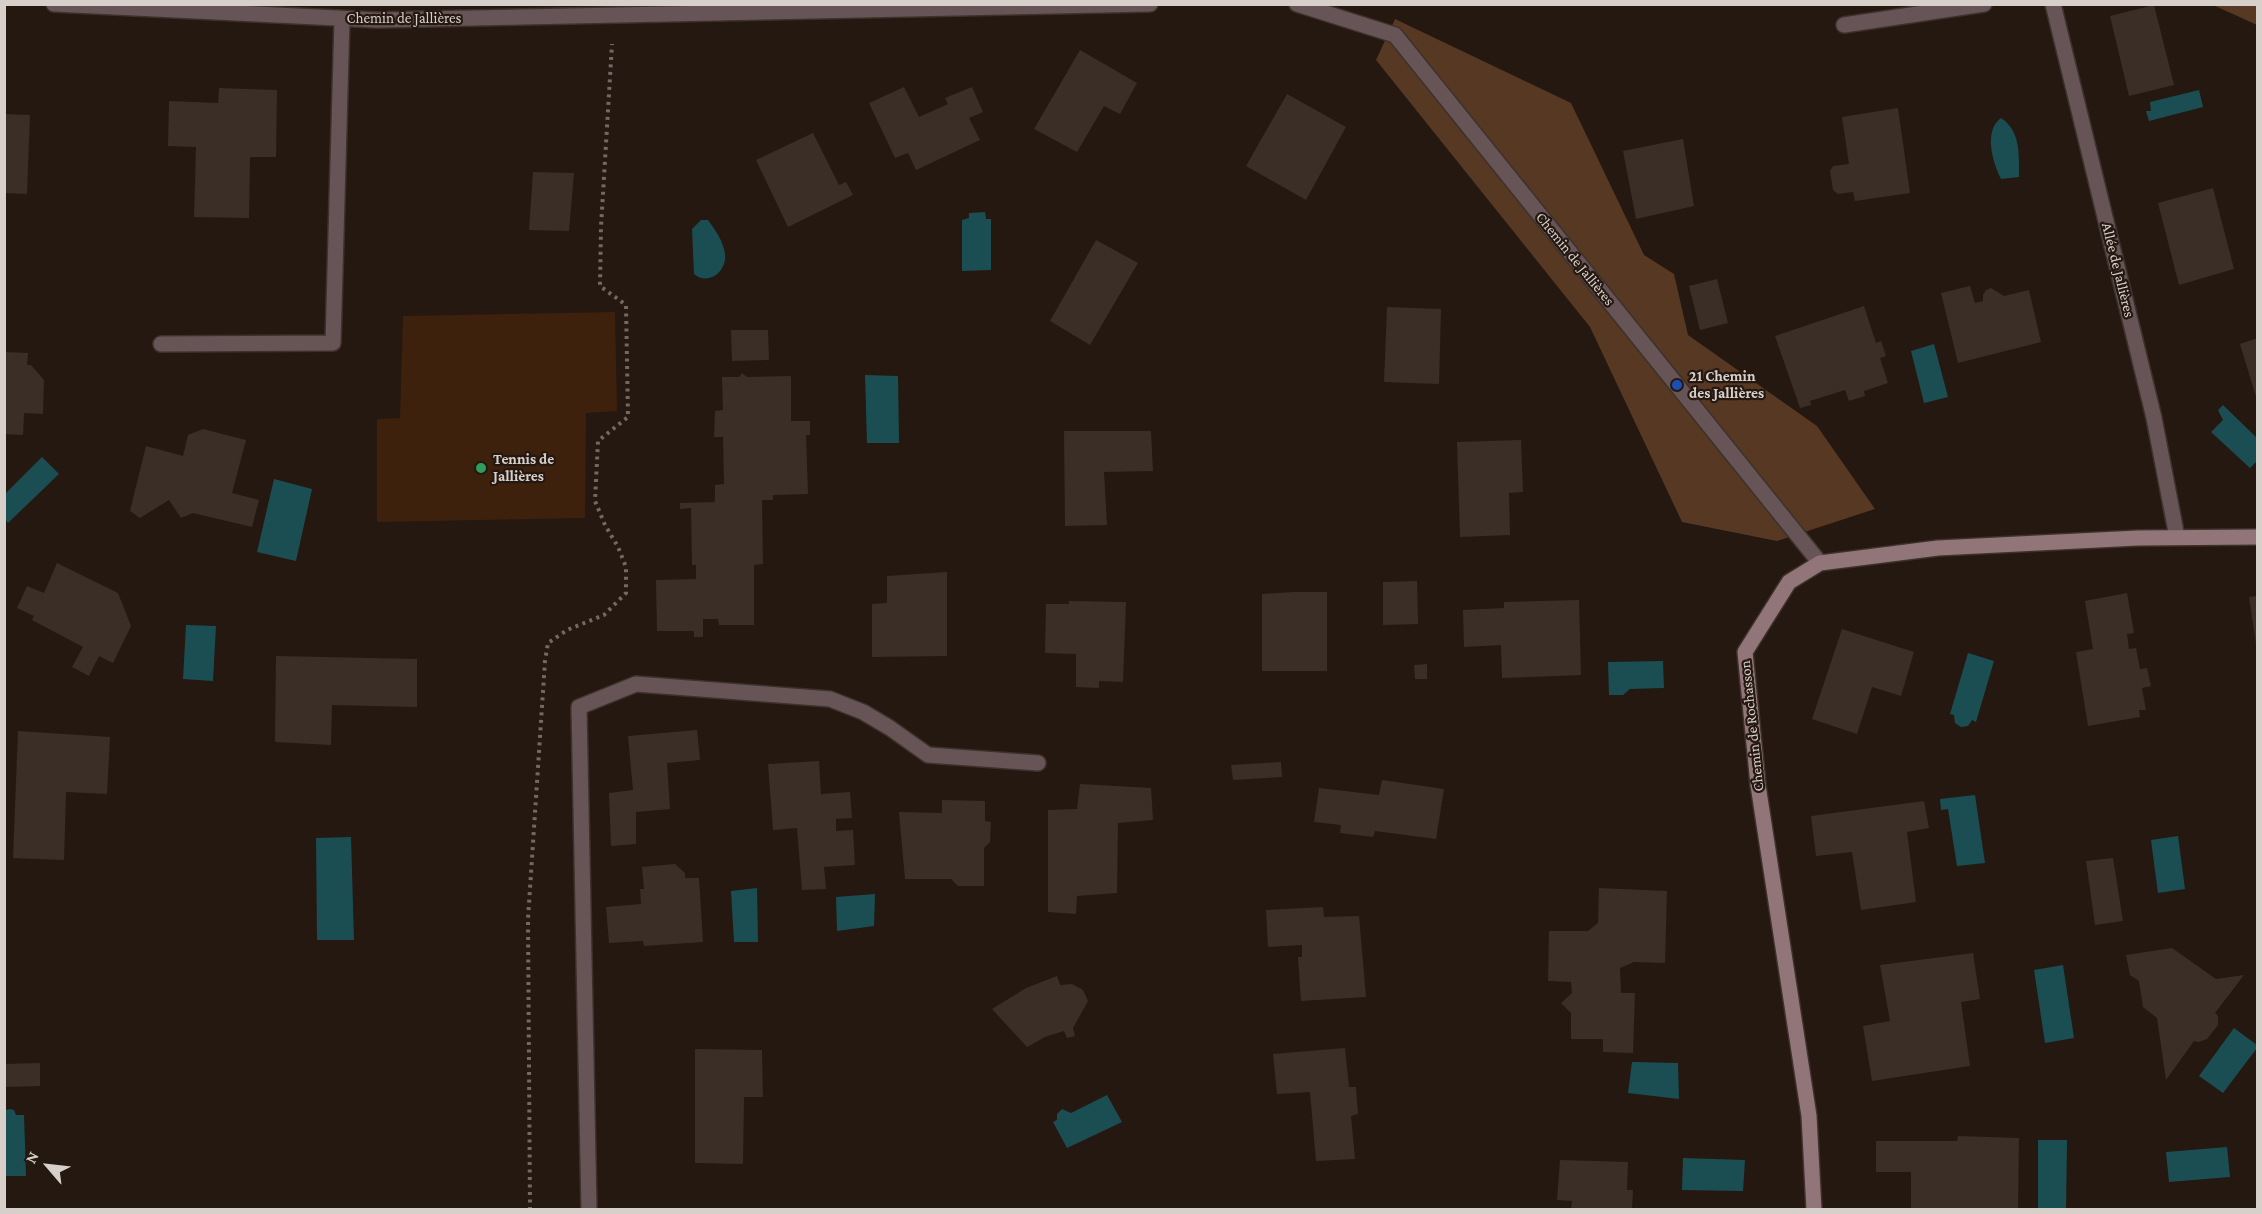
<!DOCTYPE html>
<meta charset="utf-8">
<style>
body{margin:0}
#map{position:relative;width:2262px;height:1214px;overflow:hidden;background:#241811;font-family:"Crimson Pro",serif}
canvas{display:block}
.frame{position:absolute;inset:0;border:6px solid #d7cfca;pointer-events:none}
.north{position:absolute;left:18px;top:1136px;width:60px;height:60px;-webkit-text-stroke:4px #241811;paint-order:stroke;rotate:298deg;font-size:16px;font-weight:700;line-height:24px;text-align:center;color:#d7cfca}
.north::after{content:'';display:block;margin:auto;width:21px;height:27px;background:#d7cfca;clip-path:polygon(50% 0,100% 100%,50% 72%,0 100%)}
</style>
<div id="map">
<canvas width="2262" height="1214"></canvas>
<div class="frame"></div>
<div class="north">N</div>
</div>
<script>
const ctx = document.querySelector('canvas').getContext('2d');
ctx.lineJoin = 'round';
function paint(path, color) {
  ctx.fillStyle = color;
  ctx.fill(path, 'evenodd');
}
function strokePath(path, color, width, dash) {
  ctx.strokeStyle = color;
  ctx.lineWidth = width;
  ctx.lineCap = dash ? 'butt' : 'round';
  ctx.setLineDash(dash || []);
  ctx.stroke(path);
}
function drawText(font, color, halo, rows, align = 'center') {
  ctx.font = font + ' "Crimson Pro",serif';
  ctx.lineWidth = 4.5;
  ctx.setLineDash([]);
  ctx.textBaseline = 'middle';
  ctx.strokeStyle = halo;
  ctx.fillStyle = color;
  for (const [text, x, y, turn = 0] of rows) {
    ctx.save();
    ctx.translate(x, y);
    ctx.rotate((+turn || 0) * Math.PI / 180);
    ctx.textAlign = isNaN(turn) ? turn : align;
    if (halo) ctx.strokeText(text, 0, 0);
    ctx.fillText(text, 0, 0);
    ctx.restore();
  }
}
paint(new Path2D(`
 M615,312L617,411L586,413L585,518L377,522V419L400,418L403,316Z`), '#3d210d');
paint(new Path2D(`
 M2213,5H2257V25Z
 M1395,19L1571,103L1644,255L1674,274L1688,335L1817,426L1875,509L1777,541L1682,522L1590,327L1376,60Z`), '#563823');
paint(new Path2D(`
 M2199,90L2203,107L2149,121L2146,111H2151L2150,102Z
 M2001,118C2021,131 2019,156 2019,177L2001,179C1993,163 1983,131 2001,118Z
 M985,212L986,219H991V270L962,271V220L969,218V213Z
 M701,220H708C715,230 723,240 725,254C727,272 708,286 694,274L692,229Z
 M1934,344L1948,397L1924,403L1911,351Z
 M865,375L898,376L899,443H867Z
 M2223,405L2257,438V461L2250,468L2211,432L2223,420L2218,410Z
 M42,457L59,474L8,523L5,519V494Z
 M274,479L312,489L296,561L257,552Z
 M186,625L216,626L213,681L183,679Z
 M1968,653L1994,661L1976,722L1972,720L1968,726L1961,727L1955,723L1954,715L1950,714Z
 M1663,661L1664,688L1630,689L1623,695H1609L1608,662Z
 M1975,795L1985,863L1957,866L1948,809L1941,810L1940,799Z
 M2178,836L2185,889L2158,893L2151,840Z
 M351,837L354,940H317L316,838Z
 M757,888L758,942H734L731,891Z
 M875,894L874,926L837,931L836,897Z
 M2063,965L2074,1038L2045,1043L2034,970Z
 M2234,1028L2257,1045V1048L2223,1093L2199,1076Z
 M1632,1062L1678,1063L1679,1099L1628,1093Z
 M1107,1095L1122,1122L1067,1148L1053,1122L1057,1120V1114L1062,1109L1071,1113Z
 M10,1109L14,1110L16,1115H24L26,1176H5V1110Z
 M2038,1140H2067L2066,1209H2038Z
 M2227,1147L2230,1177L2169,1182L2166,1152Z
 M1683,1158L1745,1160L1743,1191L1682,1190Z`), '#1b4e53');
paint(new Path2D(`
 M2154,5L2174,85L2129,96L2110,16Z
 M1080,50L1137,83L1120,114L1104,106L1077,152L1034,129Z
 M904,87L919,117L948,104L945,98L972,87L983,112L969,118L980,140L916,170L908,153L895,158L869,103Z
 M219,88L277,90L276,157H250L249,218L194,217L196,147L168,146L169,101L218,103Z
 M1287,94L1346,127L1306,200L1246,166Z
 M1898,108L1910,193L1855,201L1853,192L1838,194L1833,190L1830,171L1833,166L1849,164L1842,117Z
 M4,114L30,115L27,194L4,193Z
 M813,133L839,185L846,182L853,195L788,227L756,160Z
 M1683,139L1694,206L1636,219L1623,151Z
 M533,172L574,173L569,231L529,230Z
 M2213,188L2234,269L2179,285L2158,203Z
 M1096,240L1138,263L1090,345L1050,321Z
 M1717,279L1728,323L1700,330L1689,286Z
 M1970,286L1975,303L1983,301V295L1986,290L1991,288L2004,296L2029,290L2041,342L1958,363L1941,293Z
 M1864,306L1876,343L1881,341L1886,356L1880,358L1888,383L1864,391L1865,396L1849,401L1845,390L1810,401L1811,405L1800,408L1775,336Z
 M1387,307L1441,309L1439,384L1384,382Z
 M731,330H768L769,360L732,361Z
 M2258,338V400H2257L2240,344Z
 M4,352L28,353L27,365H31L44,380L43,414L24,413L23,435L4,434Z
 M742,373L747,377L791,376V421H810V435H806L808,494L773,495V500H762L763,564L754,565V625H719L718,619H703V637H694V631H657L656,580L696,579V565H692L691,508L680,509V503L715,502V485L724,484L723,437H714L715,411L723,410L722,377H739Z
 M203,429L246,440L232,493L259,500L252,527L193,513L181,518L169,500L140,518L130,511L146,446L183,456L188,435Z
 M1064,431H1151L1153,471L1104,472L1107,525L1065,526Z
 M1521,440L1523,492L1509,493L1510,535L1460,537L1457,442Z
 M57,563L118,593L131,626L113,663L99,656L89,676L72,667L83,647L32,620L34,616L17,608L27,586L44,593Z
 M947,572V656L872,657V604L887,603V576Z
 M1417,581L1418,624L1383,625V582Z
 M1293,592H1327V671H1262V594Z
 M2127,593L2134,633L2127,634L2129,649L2136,648L2140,669L2147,668L2151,686L2142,688L2146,710H2139L2140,717L2088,726L2076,652L2093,649L2085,601Z
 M2258,596V644H2256L2249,597Z
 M1579,600L1581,675L1502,678L1501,645L1464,647L1463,610L1504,608V602Z
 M1069,601L1126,602L1123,682L1099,681V688L1076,687V654L1045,653L1046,604H1069Z
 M1842,629L1914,652L1901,696L1872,687L1857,734L1812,719Z
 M276,656L417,659V707L332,705L331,745L275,742Z
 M1427,664V679H1415L1414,665Z
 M697,730L700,760L667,763L670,809L636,812V844L611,846L609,793L633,790L628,736Z
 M18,731L110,737L107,794L66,792L64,860L13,858Z
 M819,761L821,794L850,792L852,818L836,819V831L853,830L855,865L824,867L826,889L802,890L797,828L773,830L768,764Z
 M1281,762L1282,777L1233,780L1231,765Z
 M1382,780L1444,789L1436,839L1375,831L1373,837L1340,833L1341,825L1314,822L1319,788L1379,795Z
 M1080,784L1151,788L1153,820L1118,823L1117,893L1077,896L1076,914L1048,912V810L1077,809Z
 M942,800L985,801V821L991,822L990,842L984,848V886H958L951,879H905L899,812L942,813Z
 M1924,801L1929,828L1907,832L1916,902L1861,910L1852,852L1816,856L1811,816Z
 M2113,858L2123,921L2095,925L2086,861Z
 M675,864L685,873V878H699L703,942L644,946L643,941L609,943L606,907L641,904L640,889H644L642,867Z
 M1599,888L1667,891L1665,963L1634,962L1620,968L1621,993H1635L1633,1053L1603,1052V1039H1571V1013L1561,1003L1572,993L1571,982L1548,981L1549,931H1588L1598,923Z
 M1323,907L1324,917L1359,916L1366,997L1301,1001L1298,957H1302V945L1268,947L1266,910Z
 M2172,948L2216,979L2244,975L2215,1013L2218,1016V1025L2207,1039L2199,1042L2194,1041L2166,1080L2157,1018L2143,1007L2139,981L2130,975L2126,955Z
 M1973,953L1980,999L1961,1002L1970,1066L1872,1081L1863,1026L1890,1021L1880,965Z
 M1057,976L1060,985L1072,984L1083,990L1088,1001L1073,1028L1075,1036L1067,1038L1064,1031L1045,1037L1027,1047L992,1009L1026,988Z
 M1345,1048L1349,1087H1356L1358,1114L1351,1116L1355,1159L1316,1161L1310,1092L1277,1094L1273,1054Z
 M695,1049L762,1050L763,1097H744L743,1164L695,1163Z
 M40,1063V1086L4,1087V1064Z
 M1958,1136L2019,1138L2018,1209H1911V1172H1876V1141H1957Z
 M1560,1160L1628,1162L1627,1190H1633L1632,1209H1571L1572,1201L1557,1200Z`), '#3b2e26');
const street = new Path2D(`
 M54,4L377,20L1150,4
 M1297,4L1395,35L1820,563
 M2053,4L2154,418L2177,537
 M1844,25L1984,4
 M161,344L333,343L342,19
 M589,1210L579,707L636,684L830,699L863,712L890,728L928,755L1038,763`);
const secondary = new Path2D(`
 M1814,1210L1809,1116L1758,785L1745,652L1789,582L1820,563L1938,548L2138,538L2258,537`);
strokePath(street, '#3d322b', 18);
strokePath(secondary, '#3d322b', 18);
strokePath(new Path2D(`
 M530,1210L528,919L545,661L548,643L567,630L604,615L626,593V567L618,547L605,525L595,501L598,441L628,417L626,305L600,286L601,227L612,44`), '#736963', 4, [3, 4.5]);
strokePath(street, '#675457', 15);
strokePath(secondary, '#927579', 15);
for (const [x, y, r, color] of [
 [1677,385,6,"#1a4fb4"],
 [481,468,6,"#2e9e5b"]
]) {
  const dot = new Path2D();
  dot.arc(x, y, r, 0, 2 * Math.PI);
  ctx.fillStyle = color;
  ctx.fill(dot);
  strokePath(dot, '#241811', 2);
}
drawText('15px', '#d7cfca', '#241811', [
 ["Chemin de Jallières",404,18],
 ["Chemin de Jallières",1575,259,51],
 ["Allée de Jallières",2118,270,76],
 ["Chemin de Rochasson",1752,726,-96]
]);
drawText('bold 15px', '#d7cfca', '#241811', [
 ["21 Chemin",1689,376],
 ["des Jallières",1689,393],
 ["Tennis de",493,459],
 ["Jallières",493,476]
], 'left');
</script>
